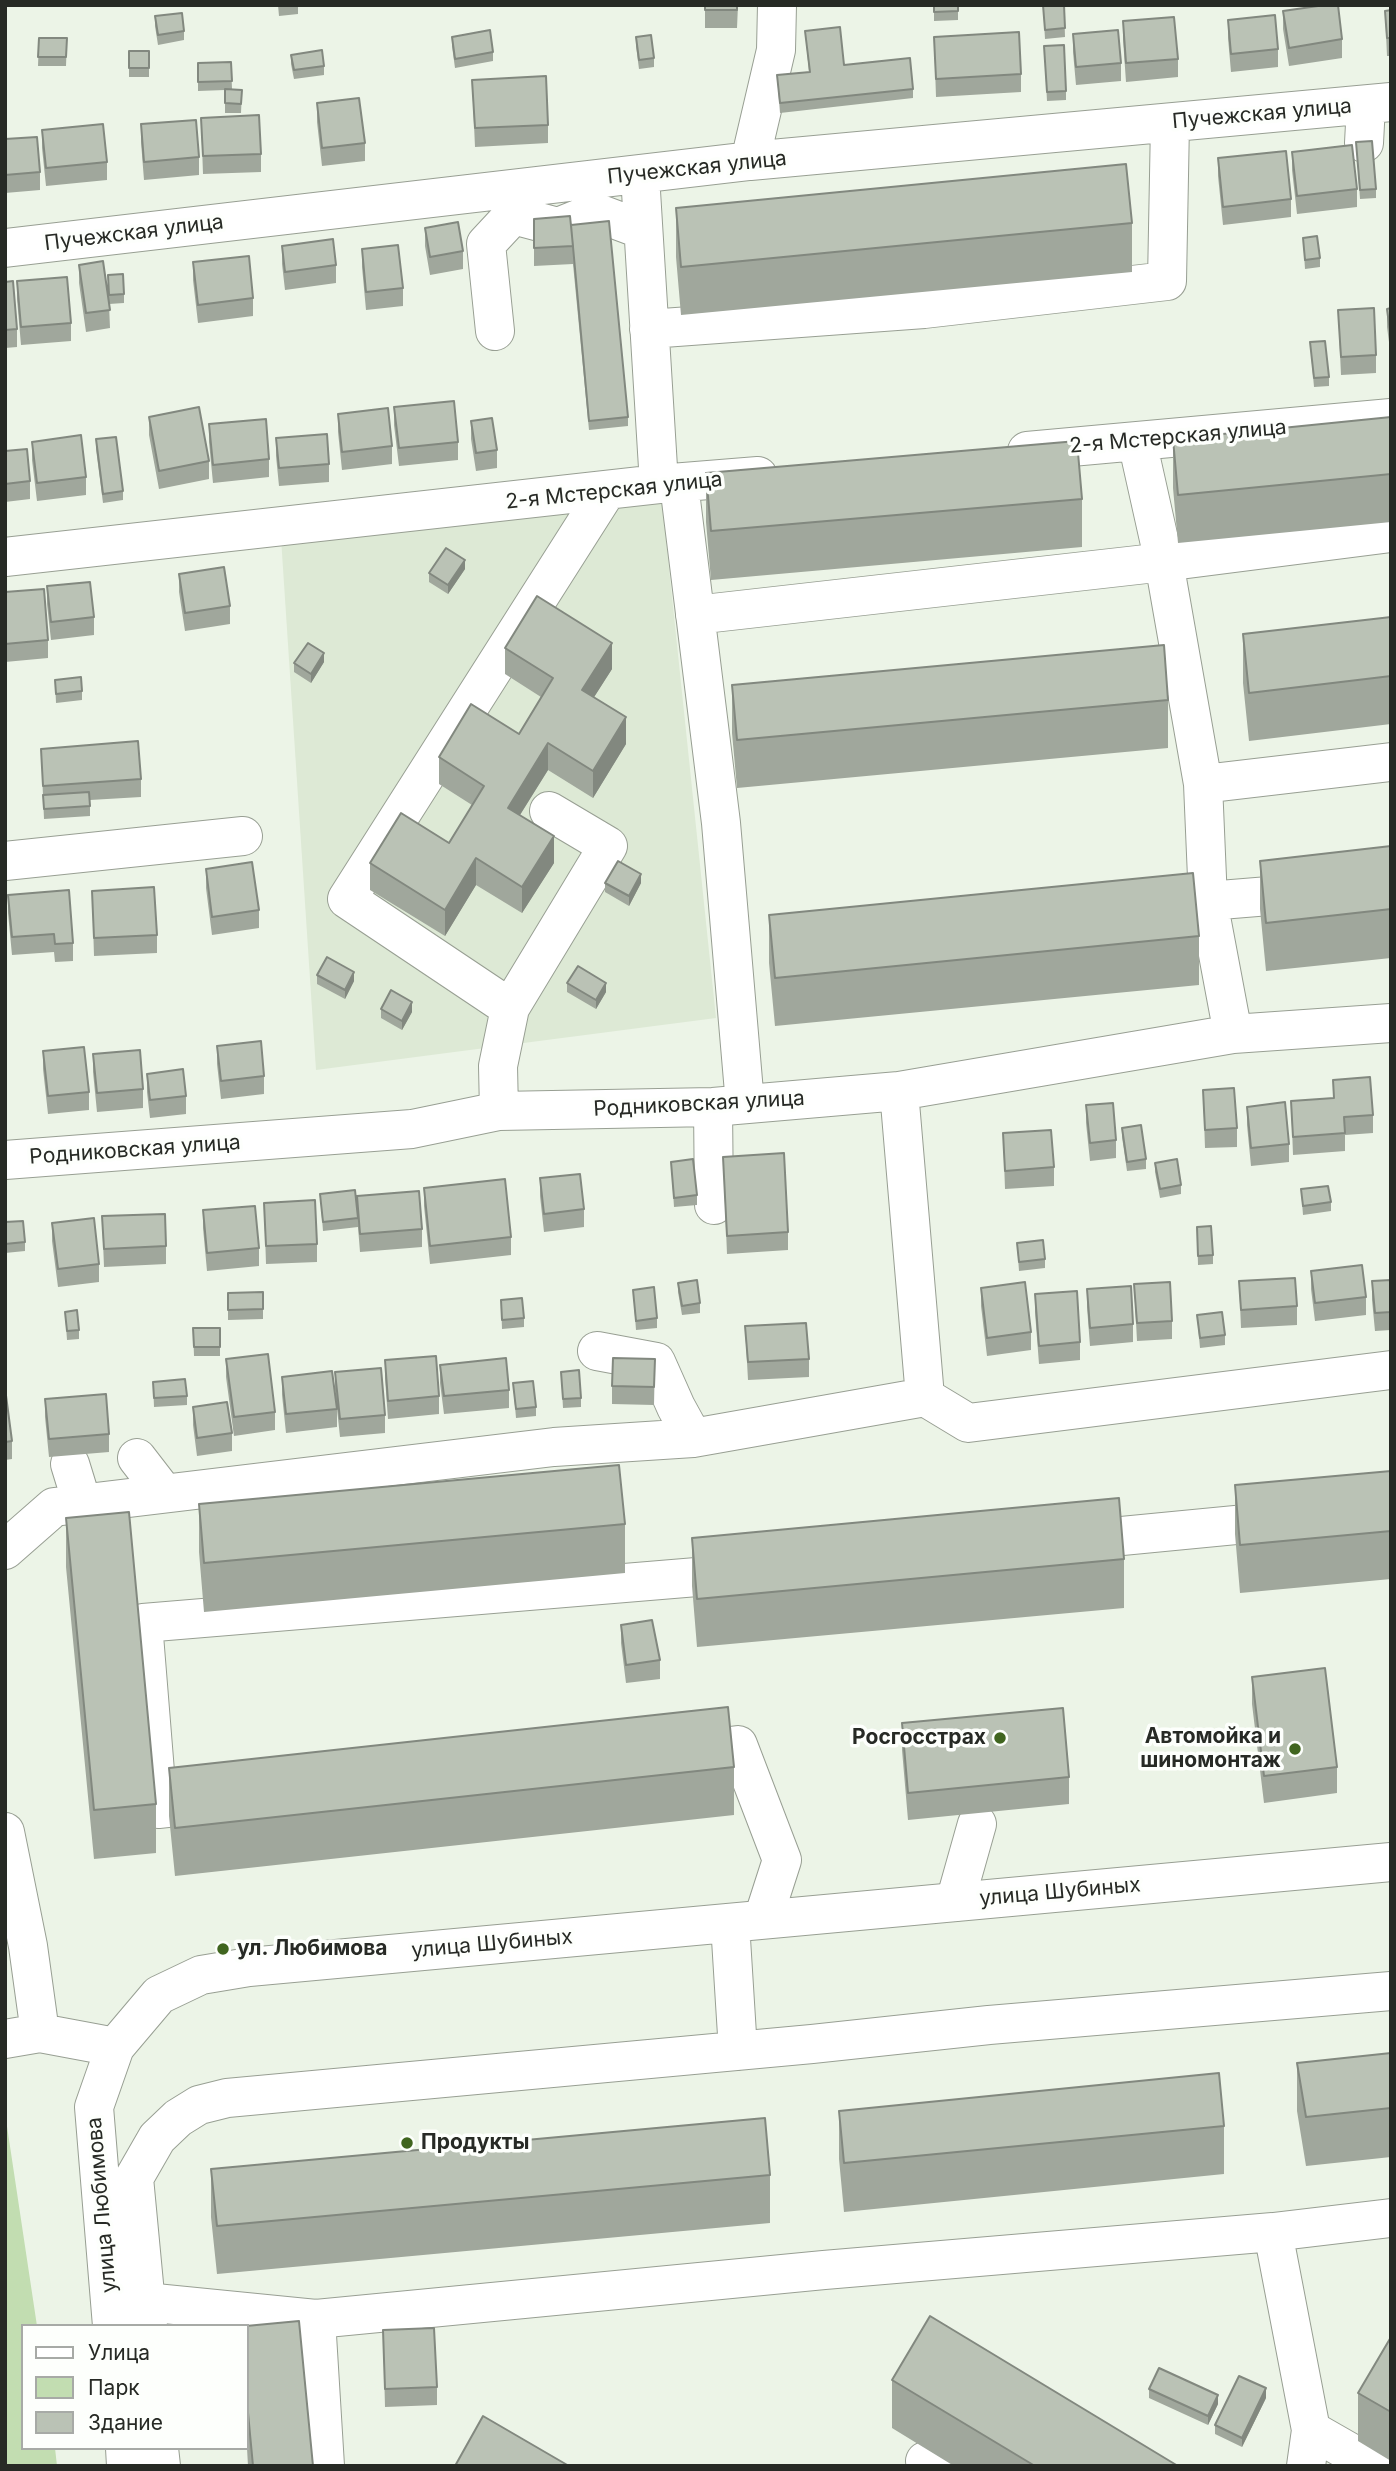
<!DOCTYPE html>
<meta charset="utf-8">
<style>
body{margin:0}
#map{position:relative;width:1396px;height:2471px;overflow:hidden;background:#ecf4e7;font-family:Inter,sans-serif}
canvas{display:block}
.frame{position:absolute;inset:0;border:7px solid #272a25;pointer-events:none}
.legend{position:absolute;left:21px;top:2324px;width:228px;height:126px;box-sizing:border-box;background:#fdfffc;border:2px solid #a7aaa6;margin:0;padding:9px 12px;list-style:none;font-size:21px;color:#272a25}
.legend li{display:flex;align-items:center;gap:14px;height:35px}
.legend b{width:35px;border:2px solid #a7aaa6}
</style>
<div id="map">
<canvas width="1396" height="2471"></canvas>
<div class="frame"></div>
<ul class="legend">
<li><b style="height:9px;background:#fff"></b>Улица</li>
<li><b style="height:19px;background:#c2ddb1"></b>Парк</li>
<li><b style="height:19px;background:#bac2b5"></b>Здание</li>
</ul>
</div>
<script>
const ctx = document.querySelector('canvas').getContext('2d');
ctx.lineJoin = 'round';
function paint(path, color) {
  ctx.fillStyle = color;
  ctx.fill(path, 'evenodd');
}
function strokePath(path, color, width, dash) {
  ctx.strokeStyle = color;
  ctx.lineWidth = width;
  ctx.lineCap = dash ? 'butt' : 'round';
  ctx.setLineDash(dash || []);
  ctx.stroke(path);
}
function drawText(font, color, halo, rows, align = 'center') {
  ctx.font = font + ' Inter,sans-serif';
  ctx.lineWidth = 7;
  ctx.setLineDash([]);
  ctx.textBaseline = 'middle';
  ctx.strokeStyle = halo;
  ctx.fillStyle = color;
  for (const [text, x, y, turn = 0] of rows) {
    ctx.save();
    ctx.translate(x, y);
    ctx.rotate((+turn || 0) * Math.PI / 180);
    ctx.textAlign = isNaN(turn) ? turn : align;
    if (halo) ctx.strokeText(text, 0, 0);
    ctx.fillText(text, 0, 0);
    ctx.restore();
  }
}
paint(new Path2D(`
 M662,501L716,1018L316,1070L281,538Z`), '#dde9d5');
paint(new Path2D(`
 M5,2113L37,2326H23V2448H55L57,2466H5Z`), '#c2ddb1');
const minor = new Path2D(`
 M1364,143L1366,105
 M750,161L776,50L777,5
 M640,175L659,484
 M5,248L750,161L1391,102
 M649,329L924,309L1167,281L1170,123
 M495,331L486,244L513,215L558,227L595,212L643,230
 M1137,441L1164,562L1391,533
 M1027,451L1391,418
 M679,484L721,823L745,1104
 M5,557L659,484L758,476
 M695,615L1164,562L1203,784L1391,762
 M1203,784L1208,901L1391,886
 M5,861L243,836
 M1143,909L1208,901L1233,1034
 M510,1008L608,846L549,811
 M899,1091L925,1397
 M713,1107L714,1205
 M499,1111L498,1066L510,1008L347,899L607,490
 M5,1160L412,1129L499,1111L713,1107L899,1091L1233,1034L1391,1023
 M597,1351L656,1362L676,1407L693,1438
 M137,1458L164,1493
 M70,1464L82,1503
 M1070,1541L1391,1510
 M5,1550L54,1507L554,1447L693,1438L925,1397L968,1423L1391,1370
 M681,1752L738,1745L782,1860L763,1919
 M221,1802L158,1809L143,1623L745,1573
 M5,1832L28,1946L40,2033
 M955,1902L977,1824
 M5,2039L40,2033L115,2047
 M1273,2232L1311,2430L1306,2466
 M145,2302L316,2319L824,2270L1273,2232L1391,2218
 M316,2319L325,2466
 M1311,2430L1374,2466
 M925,2461L933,2466`);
const major = new Path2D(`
 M730,1923L738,2051
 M112,2326L94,2107L115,2047L159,1995L201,1975L249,1967L1391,1862
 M148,2326L134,2178L157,2138L178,2118L199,2105L227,2098L812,2044L989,2025L1391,1991
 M125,2448L126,2466
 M159,2448L161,2466`);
strokePath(minor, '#989f93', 40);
strokePath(major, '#989f93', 40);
strokePath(minor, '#fff', 38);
strokePath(major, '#fff', 38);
paint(new Path2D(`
 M278,5H298V14L279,16Z
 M705,5H738L737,28H705Z
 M934,5H958V20L934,21Z
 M1043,5H1064L1065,37L1045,39Z
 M1391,10V56H1387L1385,11Z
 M1283,11L1342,39V58L1289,66L1283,29Z
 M155,16L184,31V40L158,45L155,26Z
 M1228,20L1278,49V67L1231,72L1228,38Z
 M1123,21L1178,59V77L1126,82L1123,39Z
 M805,31L844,65L913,89V98L780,113L777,75L809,72Z
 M1073,34L1121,63V81L1076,85L1073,52Z
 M452,37L493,52V61L455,68L452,46Z
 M636,37L654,58V67L639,69L636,46Z
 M934,37L1021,74V92L936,97Z
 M39,38H67L66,66H38Z
 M1044,46L1066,91V100L1047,101Z
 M129,51H149V77H129Z
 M291,55L324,66V75L294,79L291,64Z
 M231,62L232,89L242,90L241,113H225V90L198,91V63Z
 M472,80L548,125V143L475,147Z
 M317,103L365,143V161L322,166L317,122Z
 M201,118L261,154V172L203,174Z
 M141,124L199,157V175L144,180L141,142Z
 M42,130L107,162V180L46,186L42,148Z
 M5,139L40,172V190L5,193Z
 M1356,142L1376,189V198L1360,199Z
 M1292,152L1357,189V207L1297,214L1292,170Z
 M1218,158L1291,199V217L1223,225L1218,176Z
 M676,208L1132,223V272L681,315L676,257Z
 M534,219L571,225L628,417V426L589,430L573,264L534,266Z
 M425,228L463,251V269L430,275L425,246Z
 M1303,238L1320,258V267L1305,269Z
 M282,246L336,265V283L285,290L282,264Z
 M362,249L403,288V306L366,310L362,267Z
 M193,262L253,298V316L198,323L193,280Z
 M79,265L109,303L108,275L124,294V303L109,304L110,328L86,332L79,283Z
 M17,281L71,323V341L21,345L17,299Z
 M5,282L17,329V347L5,348Z
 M1391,308V357L1387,327V309Z
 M1338,310L1376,355V373L1341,375Z
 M1310,342L1329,377V386L1314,387Z
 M394,407L458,442V460L399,466L394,425Z
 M338,414L392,446V464L342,470L338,432Z
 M149,417L209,461V479L159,489L149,435Z
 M1391,417V522L1178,543L1173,488V439Z
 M471,421L497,450V468L476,471L471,439Z
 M209,424L269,459V477L213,483L209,442Z
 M276,438L329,464V482L279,486L276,456Z
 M96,439L123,491V500L103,503L96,449Z
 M32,442L86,477V495L37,501L32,460Z
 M5,451L30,481V499L5,502Z
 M706,473L1082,499V547L711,580L706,522Z
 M465,569L448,594L429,582V573Z
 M179,574L230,606V624L185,631L179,592Z
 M47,586L94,617V635L51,640L47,604Z
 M5,592L48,640V658L5,662Z
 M1391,617V724L1249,741L1243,683V634Z
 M505,648L612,669L594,697L626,744L593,798L548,770L520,815L554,863L522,913L476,885L445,936L370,890V863L449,843L472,805L439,784V757L519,734L541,697L505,674Z
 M324,662L311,683L294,672V663Z
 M55,680L82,691V700L56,703Z
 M732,685L1168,700V748L737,788L732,733Z
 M41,749L141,779V797L90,800V816L44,819Z
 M1391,846V958L1266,971L1260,909V861Z
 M206,869L259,910V928L212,935L206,888Z
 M605,883H641L629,906L605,892Z
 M92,891L157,935V953L94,956Z
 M8,895L73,943V961L55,962L54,952L12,955L8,913Z
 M769,915L1199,936V985L775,1026L769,963Z
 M317,975L354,981L345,999L317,984Z
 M567,983L606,992L596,1009L567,992Z
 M381,1009L412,1012L402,1030L381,1018Z
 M217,1046L264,1076V1094L221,1099L217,1064Z
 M43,1051L89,1092V1110L48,1114L43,1069Z
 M93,1054L143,1089V1108L97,1112L93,1072Z
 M147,1074L186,1096V1114L150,1118L147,1092Z
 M1333,1080L1373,1115V1133L1345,1135V1151L1293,1155L1291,1101L1333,1099Z
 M1203,1090L1237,1128V1147L1205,1148Z
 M1086,1105L1116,1140V1158L1090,1161L1086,1123Z
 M1247,1107L1289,1144V1162L1251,1166L1247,1125Z
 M1122,1128L1146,1159V1169L1127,1171L1122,1137Z
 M1003,1133L1054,1167V1186L1005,1189Z
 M723,1157L788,1232V1250L727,1254Z
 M671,1162L697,1195V1205L674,1207Z
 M1155,1163L1181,1185V1194L1160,1198L1155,1172Z
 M540,1178L584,1209V1227L544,1232L540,1196Z
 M424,1188L511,1237V1255L430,1264L424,1206Z
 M1301,1189L1331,1202V1211L1303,1215Z
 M320,1194L357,1205L422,1229V1247L360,1252L358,1227L323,1231Z
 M264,1203L317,1244V1262L266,1264Z
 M203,1210L259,1248V1266L207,1271L203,1228Z
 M102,1216L166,1246V1264L104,1267Z
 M5,1222L25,1242V1251L5,1253Z
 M52,1223L99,1264V1282L58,1287L52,1241Z
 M1197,1227L1213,1255V1264L1198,1265Z
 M1017,1243L1045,1259V1268L1019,1271Z
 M1311,1271L1366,1297V1315L1315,1321L1311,1289Z
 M1391,1280V1330L1375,1331L1372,1300V1281Z
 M1239,1281L1297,1306V1325L1241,1328Z
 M678,1283L700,1303V1313L682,1315L678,1292Z
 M1134,1284L1172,1321V1339L1137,1341Z
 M981,1288L1031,1332V1350L987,1356L981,1306Z
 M1087,1289L1133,1324V1342L1090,1346L1087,1307Z
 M633,1290L657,1318V1328L636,1330Z
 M263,1292V1319L228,1320V1293Z
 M1035,1294L1080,1342V1360L1039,1364L1035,1312Z
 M501,1300L524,1318V1327L502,1329Z
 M65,1312L79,1330V1339L67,1340Z
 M1197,1315L1225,1335V1345L1200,1348Z
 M745,1326L809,1359V1377L748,1380Z
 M193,1328H220V1356H194Z
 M226,1359L275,1412V1430L234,1436L226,1377Z
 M655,1359L654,1405L612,1404V1386Z
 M385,1360L439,1396V1414L388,1419L385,1378Z
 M440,1365L509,1390V1408L444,1414L440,1383Z
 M335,1372L385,1415V1433L340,1437L335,1390Z
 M561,1372L581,1398V1407L563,1408Z
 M282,1377L337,1409V1427L286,1433L282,1395Z
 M153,1382L187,1396V1405L154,1407Z
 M513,1383L536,1407V1416L516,1418Z
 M5,1388L12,1441V1459L5,1460Z
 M45,1399L109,1434V1452L49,1457L45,1417Z
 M193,1407L232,1433V1451L197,1456L193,1425Z
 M1391,1471V1579L1240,1593L1235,1534V1485Z
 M199,1504L625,1524V1573L204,1612L199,1552Z
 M66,1518L156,1804V1853L94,1859L66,1567Z
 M692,1538L1124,1559V1608L697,1647L692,1586Z
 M621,1625L660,1660V1679L626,1683L621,1643Z
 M1252,1677L1337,1767V1793L1264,1803L1252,1704Z
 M902,1723L1069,1777V1804L908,1820L902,1750Z
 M734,1767V1815L175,1876L169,1816V1768Z
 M1391,2053V2157L1306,2166L1297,2111V2063Z
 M839,2111L1224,2126V2174L844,2212L839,2159Z
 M211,2169L770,2175V2223L217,2274L211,2217Z
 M247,2326L313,2466H248L247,2448Z
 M383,2330L437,2387V2405L385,2407Z
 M1391,2337V2461L1358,2441V2393Z
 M892,2380L1178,2466H954L892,2428Z
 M1149,2389L1218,2404L1208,2425L1149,2398Z
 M1266,2398L1242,2447L1215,2434V2425Z`), '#a0a79c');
paint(new Path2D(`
 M465,560V569L448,594V585Z
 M612,643V669L582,716V690Z
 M324,653V662L311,683V674Z
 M626,717V744L593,798V771Z
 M548,743V770L508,834V808Z
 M554,836V863L522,913V887Z
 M476,858V885L445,936V910Z
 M641,874V883L629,906V896Z
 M354,972V981L345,999V990Z
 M606,983V992L596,1009V1000Z
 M412,1002V1012L402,1030V1021Z
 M1266,2388V2398L1242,2447V2438Z
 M1218,2395V2404L1208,2425V2416Z`), '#82887f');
const building = new Path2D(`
 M705,5H737V10H705Z
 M934,5H958V11L934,12Z
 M1043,5H1064L1065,28L1045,30Z
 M1325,5H1338L1342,39L1289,48L1283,11Z
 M1391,10V38H1387L1385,11Z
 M182,13L184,31L158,35L155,16Z
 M1275,15L1278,49L1231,54L1228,20Z
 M1174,17L1178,59L1126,63L1123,21Z
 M840,27L844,65L910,58L913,89L780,103L777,75L810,72L805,31Z
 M490,30L493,52L455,59L452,37Z
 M1118,30L1121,63L1076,67L1073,34Z
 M1019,32L1021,74L936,79L934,37Z
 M651,35L654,58L639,60L636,37Z
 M39,38H67L66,57H38Z
 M1064,45L1066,91L1047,92L1044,46Z
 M322,50L324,66L294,70L291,55Z
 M129,51H149V68H129Z
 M231,62L232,81L198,82V63Z
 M546,76L548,125L475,128L472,80Z
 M225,89L242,90L241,104L225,103Z
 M359,98L365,143L322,148L317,103Z
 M259,115L261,154L203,156L201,118Z
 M196,120L199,157L144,162L141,124Z
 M103,124L107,162L46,168L42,130Z
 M37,137L40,172L5,175V139Z
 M1372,141L1376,189L1360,190L1356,142Z
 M1352,145L1357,189L1297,196L1292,152Z
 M1286,151L1291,199L1223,207L1218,158Z
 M1126,164L1132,223L681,267L676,208Z
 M570,216L573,246L534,248V219Z
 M609,221L628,417L589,421L571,225Z
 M458,222L463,251L430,257L425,228Z
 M1317,236L1320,258L1305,260L1303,238Z
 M333,239L336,265L285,272L282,246Z
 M398,245L403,288L366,292L362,249Z
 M249,256L253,298L198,305L193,262Z
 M103,261L110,310L86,313L79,265Z
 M123,274L124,294L109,295L108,275Z
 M67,277L71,323L21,327L17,281Z
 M13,281L17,329L5,330V282Z
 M1374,308L1376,355L1341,357L1338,310Z
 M1391,308V339L1387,309Z
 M1325,341L1329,377L1314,378L1310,342Z
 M454,401L458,442L399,448L394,407Z
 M199,407L209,461L159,471L149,417Z
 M388,408L392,446L342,452L338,414Z
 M1391,417V474L1178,495L1173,439Z
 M492,418L497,450L476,453L471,421Z
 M266,419L269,459L213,465L209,424Z
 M327,434L329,464L279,468L276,438Z
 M81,435L86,477L37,483L32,442Z
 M116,437L123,491L103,494L96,439Z
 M1077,441L1082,499L711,531L706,473Z
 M27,449L30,481L5,484V451Z
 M446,548L465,560L448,585L429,573Z
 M224,567L230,606L185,613L179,574Z
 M90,582L94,617L51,622L47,586Z
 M44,589L48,640L5,644V592Z
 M537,596L612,643L582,690L626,717L593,771L548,743L508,808L554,836L522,887L476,858L445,910L370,863L401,813L449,843L484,786L439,757L471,704L519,734L553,678L505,648Z
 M1391,617V676L1249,693L1243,634Z
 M308,643L324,653L311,674L294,663Z
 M1164,645L1168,700L737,740L732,685Z
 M81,677L82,691L56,694L55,680Z
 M138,741L141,779L43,786L41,749Z
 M89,792L90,806L44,809L43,795Z
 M1391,846V909L1266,923L1260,861Z
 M618,861L641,874L629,896L605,883Z
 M252,862L259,910L212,917L206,869Z
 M1193,873L1199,936L775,978L769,915Z
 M154,887L157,935L94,938L92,891Z
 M69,890L73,943L55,944L54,934L12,937L8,895Z
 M327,957L354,972L345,990L317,975Z
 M578,966L606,983L596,1000L567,983Z
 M391,990L412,1002L402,1021L381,1009Z
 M261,1041L264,1076L221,1081L217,1046Z
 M84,1047L89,1092L48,1096L43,1051Z
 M140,1050L143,1089L97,1093L93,1054Z
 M183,1069L186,1096L150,1100L147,1074Z
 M1370,1077L1373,1115L1344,1117L1345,1133L1293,1137L1291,1101L1334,1098L1333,1080Z
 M1234,1088L1237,1128L1205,1130L1203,1090Z
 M1285,1102L1289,1144L1251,1148L1247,1107Z
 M1113,1103L1116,1140L1090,1143L1086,1105Z
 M1141,1125L1146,1159L1127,1162L1122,1128Z
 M1051,1130L1054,1167L1005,1171L1003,1133Z
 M784,1153L788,1232L727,1236L723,1157Z
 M693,1159L697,1195L674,1198L671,1162Z
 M1177,1159L1181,1185L1160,1189L1155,1163Z
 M580,1174L584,1209L544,1214L540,1178Z
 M505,1179L511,1237L430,1246L424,1188Z
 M1328,1186L1331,1202L1303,1206L1301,1189Z
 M355,1190L358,1218L323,1222L320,1194Z
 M419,1191L422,1229L360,1234L357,1196Z
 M315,1200L317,1244L266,1246L264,1203Z
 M255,1206L259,1248L207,1253L203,1210Z
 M165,1214L166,1246L104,1249L102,1216Z
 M94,1218L99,1264L58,1269L52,1223Z
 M23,1221L25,1242L5,1244V1222Z
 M1211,1226L1213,1255L1198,1256L1197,1227Z
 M1043,1240L1045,1259L1019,1262L1017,1243Z
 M1362,1265L1366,1297L1315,1303L1311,1271Z
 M1295,1278L1297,1306L1241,1310L1239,1281Z
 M697,1280L700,1303L682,1306L678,1283Z
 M1391,1280V1312L1375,1313L1372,1281Z
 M1025,1282L1031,1332L987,1338L981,1288Z
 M1170,1282L1172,1321L1137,1323L1134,1284Z
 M1131,1286L1133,1324L1090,1328L1087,1289Z
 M654,1287L657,1318L636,1321L633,1290Z
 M1077,1291L1080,1342L1039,1346L1035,1294Z
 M263,1292V1309L228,1310V1293Z
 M522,1298L524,1318L502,1320L501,1300Z
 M77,1310L79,1330L67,1331L65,1312Z
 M1222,1312L1225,1335L1200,1338L1197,1315Z
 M806,1323L809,1359L748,1362L745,1326Z
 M193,1328H220V1347H194Z
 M268,1354L275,1412L234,1417L226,1359Z
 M436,1356L439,1396L388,1401L385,1360Z
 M506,1358L509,1390L444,1396L440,1365Z
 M613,1358L655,1359L654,1387L612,1386Z
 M381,1368L385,1415L340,1419L335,1372Z
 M579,1370L581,1398L563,1399L561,1372Z
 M332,1371L337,1409L286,1414L282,1377Z
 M185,1379L187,1396L154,1398L153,1382Z
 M533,1381L536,1407L516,1409L513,1383Z
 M5,1388L12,1441L5,1442Z
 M106,1394L109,1434L49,1439L45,1399Z
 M227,1402L232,1433L197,1438L193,1407Z
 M619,1465L625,1524L204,1563L199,1504Z
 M1391,1471V1531L1240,1545L1235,1485Z
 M1119,1498L1124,1559L697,1599L692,1538Z
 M129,1512L156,1804L94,1810L66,1518Z
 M652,1620L660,1660L626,1665L621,1625Z
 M1325,1668L1337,1767L1264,1776L1252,1677Z
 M728,1707L734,1767L175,1828L169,1768Z
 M1063,1708L1069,1777L908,1793L902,1723Z
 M1391,2053V2108L1306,2117L1297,2063Z
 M1219,2073L1224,2126L844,2163L839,2111Z
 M765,2118L770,2175L217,2226L211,2169Z
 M930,2316L1178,2466H1035L892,2380Z
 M299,2321L313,2466H253L247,2402L246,2326Z
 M434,2328L437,2387L385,2389L383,2330Z
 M1391,2337V2412L1358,2393Z
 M1159,2368L1218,2395L1208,2416L1149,2389Z
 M1239,2376L1266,2388L1242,2438L1215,2425Z
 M483,2416L569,2466H455Z`);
paint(building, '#bac2b5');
strokePath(building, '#82887f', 2);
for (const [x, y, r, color] of [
 [1000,1738,7,"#40651f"],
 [1295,1749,7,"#40651f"],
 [223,1949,7,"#40651f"],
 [407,2143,7,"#40651f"]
]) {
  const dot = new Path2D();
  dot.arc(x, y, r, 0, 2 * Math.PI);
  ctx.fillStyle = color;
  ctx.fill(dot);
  strokePath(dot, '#fdfffc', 2.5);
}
drawText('21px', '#272a25', '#fdfffc', [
 ["Пучежская улица",1262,114,-5],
 ["Пучежская улица",697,168,-6],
 ["Пучежская улица",134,233,-7],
 ["2-я Мстерская улица",1178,437,-5],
 ["2-я Мстерская улица",614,491,-6],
 ["Родниковская улица",699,1104,-3],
 ["Родниковская улица",135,1150,-4],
 ["улица Шубиных",1060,1892,-5],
 ["улица Шубиных",492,1944,-5],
 ["улица Любимова",102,2205,-95]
]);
drawText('bold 21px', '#272a25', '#fdfffc', [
 ["Автомойка и",1281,1737],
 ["шиномонтаж",1281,1761],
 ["Росгосстрах",986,1738],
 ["ул. Любимова",237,1949,"left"],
 ["Продукты",421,2143,"left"]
], 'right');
</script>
